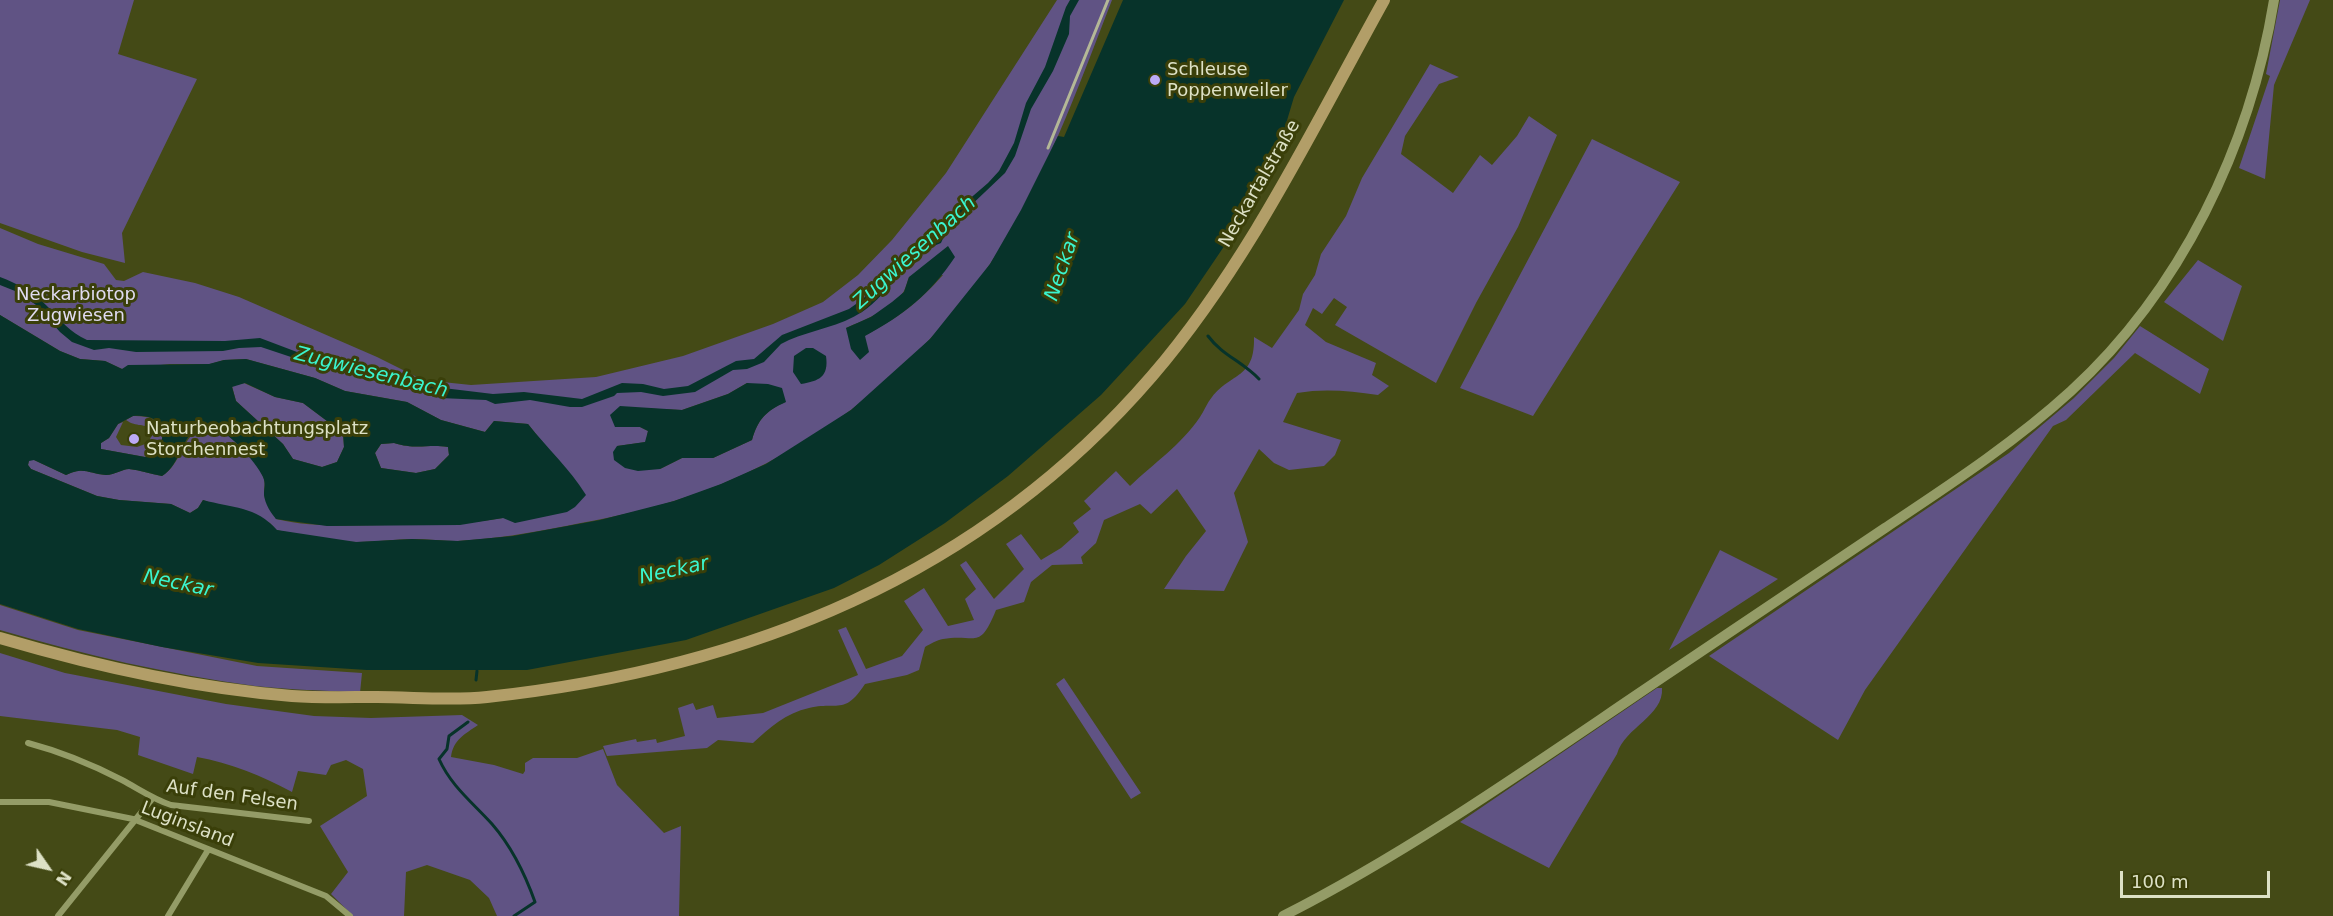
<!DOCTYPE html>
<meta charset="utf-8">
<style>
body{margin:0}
#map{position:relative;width:2333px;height:916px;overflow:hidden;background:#444a16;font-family:"DejaVu Sans",sans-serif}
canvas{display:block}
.north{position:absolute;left:18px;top:838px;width:60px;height:60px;-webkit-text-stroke:4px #3a3f09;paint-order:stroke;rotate:124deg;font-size:16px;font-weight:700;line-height:24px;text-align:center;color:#dde1c6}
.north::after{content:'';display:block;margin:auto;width:21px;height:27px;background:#dde1c6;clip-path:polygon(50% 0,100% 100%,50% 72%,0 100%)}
.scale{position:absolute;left:2120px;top:871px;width:150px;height:27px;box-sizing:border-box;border:3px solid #dde1c6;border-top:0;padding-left:8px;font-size:18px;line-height:21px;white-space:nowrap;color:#dde1c6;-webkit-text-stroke:4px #3a3f09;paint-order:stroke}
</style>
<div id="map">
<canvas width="2333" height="916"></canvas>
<div class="north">N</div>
<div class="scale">100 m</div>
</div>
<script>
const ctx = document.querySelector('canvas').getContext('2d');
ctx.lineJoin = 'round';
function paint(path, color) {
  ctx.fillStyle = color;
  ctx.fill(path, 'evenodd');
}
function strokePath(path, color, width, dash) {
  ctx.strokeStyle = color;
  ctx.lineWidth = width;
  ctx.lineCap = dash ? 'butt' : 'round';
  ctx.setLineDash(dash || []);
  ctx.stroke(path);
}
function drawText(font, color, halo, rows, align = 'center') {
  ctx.font = font + ' "DejaVu Sans",sans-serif';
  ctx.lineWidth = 6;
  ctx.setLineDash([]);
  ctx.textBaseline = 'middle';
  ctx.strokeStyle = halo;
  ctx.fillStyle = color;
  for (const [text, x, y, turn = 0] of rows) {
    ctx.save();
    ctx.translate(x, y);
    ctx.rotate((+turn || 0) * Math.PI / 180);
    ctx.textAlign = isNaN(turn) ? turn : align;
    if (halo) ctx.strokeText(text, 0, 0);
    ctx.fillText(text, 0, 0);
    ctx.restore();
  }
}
paint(new Path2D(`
 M0,0H134L118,54L197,79L122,233L125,263L82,252L0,223Z
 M1057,0H1112C1077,90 1044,184 990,264C916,374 800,463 674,501C639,512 602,519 566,526C530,533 494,539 457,541C443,541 428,539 413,539C395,539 377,542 358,542C331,542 303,535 276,530L270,523L203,500L198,508L190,513L171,504L119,500L97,496L31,469L28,465L29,460H34L66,475C85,466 88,474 106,475C115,475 122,469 129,469C140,470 151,474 162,476C180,465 181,442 198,429C216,414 256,460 263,476C266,483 264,487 264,494C265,502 273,512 276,519C313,528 350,525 387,525C429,525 462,525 503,518L548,449L528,424L494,421L485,432L441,420L407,402L345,391L315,378L246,359L224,360L210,364H170L122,369L105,361L80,359L60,351L0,315V228L38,244L104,264L116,280L124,281L143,272L195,283L239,297L377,357L423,380L471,385L596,377L683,356L773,324L823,302L858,275L892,240L946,173ZM943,275C918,303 898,318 864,336L846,328C864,320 893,309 904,291C906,287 907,282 909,277ZM747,383L785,402C766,411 758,419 752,440L713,458H682L660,469L617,446L646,442L648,431L640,427L635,408L682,410L728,394Z
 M2280,0H2310L2274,85L2265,179L2239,168L2270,76L2266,74Z
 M1430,64L1459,77L1439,84L1405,136L1401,154L1453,193L1480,155L1492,165L1517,136L1529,116L1557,135L1518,227L1476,303L1436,383L1335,325L1347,307L1334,298L1322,314L1313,308L1305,325L1326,342L1376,363L1372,375L1389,386L1378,395C1350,391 1325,388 1297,393L1283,422L1341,440L1335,455L1324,466L1289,470L1274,463L1259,449L1234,493L1248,542L1224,591L1164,589L1186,556L1206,531L1177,489L1151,514L1140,504L1104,520L1096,543L1081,557L1083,564L1052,565L1031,582L1024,602L996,610C979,652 976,633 943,639C937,640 930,644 925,647L919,670L907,675L865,684C844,716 838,701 809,708C786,713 769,728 753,743L718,740L707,748L607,756L603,746L636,739L637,742L656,739L657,743L685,736L678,708L693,703L696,710L713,705L717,718L763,713L858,675L838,630L846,627L866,669L902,656L923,630L904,601L924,588L948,626L974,620L965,599L976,589L960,565L966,561L994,599L1024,569L1006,544L1021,534L1041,560L1061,548L1079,532L1073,523L1091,509L1084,501L1116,471L1130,486C1153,464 1182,444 1200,417C1204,411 1207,403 1212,397C1232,372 1255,379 1254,337L1272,348L1299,310L1303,294L1315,275L1321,254L1346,216L1362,178Z
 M1592,139L1680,182L1533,416L1460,388Z
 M2198,260L2242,286L2223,341L2164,302Z
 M2140,326L2209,369L2200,394L2135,353L2066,420L2053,426L1865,690L1838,740L1709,656L2009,453L2074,398L2114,358Z
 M244,383L275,397L303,403L343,433L344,447L337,462L322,467L293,459L283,444L236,401L232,386Z
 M133,416C161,415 170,430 156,455L145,457L101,449V443L109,438L118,424L123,422L116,437L121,445L137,447L148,443L154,431C144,422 137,428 126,420Z
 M394,443C416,450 428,444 448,447L449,455L435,469L416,473L381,468L375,453L381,444Z
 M1720,550L1778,579L1669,650Z
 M0,605L78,630L257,666L362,673L360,693C325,690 289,690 255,686C168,674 84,655 0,630Z
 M0,653L65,673L226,704L314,716L371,718L462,715L478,725C465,734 453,740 451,757L494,765L523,774L525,771V763L533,758H577L603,749L617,785L664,833L681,826L679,916H497L489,898L470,880L427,865L406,872L404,916H353L331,894L348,872L320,826L367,796L363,769L346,760L331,765L326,775L298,771L292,792C263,776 230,763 197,757L193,774L138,755L140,737L117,730L0,716Z
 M1064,678L1141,793L1131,799L1056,684Z
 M1657,688H1662C1664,716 1625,727 1617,754L1549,868L1460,822Z`), '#605384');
paint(new Path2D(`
 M1070,0H1079L1070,16L1069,34L1053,71L1031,109L1015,156L1005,173L965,211V217L957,219C953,229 945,232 941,243C907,254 891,293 862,312C841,326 812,330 789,340L781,344L764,362L747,369L733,370L695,392L663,396L641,392L617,393L614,396L582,407H570L530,400L495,404L486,400L440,398L408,387L357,377L346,370L306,362L261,347L239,348L223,351L136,352L109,348L94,350L72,342L60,332L36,305L20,293L0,285V277C17,283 36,294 48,307C61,320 69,332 87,340L225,341L260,338L297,352L362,366L435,387L493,394L524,392L582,399L622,383L643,384L664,389L688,386L736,361L754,359L782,335L849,309L863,299L895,263L988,183L999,171L1014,143L1026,103L1045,67L1066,7Z
 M1123,0H1344L1294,97L1285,127L1264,176L1227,242L1185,304L1101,395L1008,476L945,523L879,565L834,588L686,640L527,670H367L258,663L162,647L78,629L0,604V315L60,351L80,359L105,361L122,369L128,365L209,364L224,360L246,359L315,378L345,391L407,402L441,420L485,432L494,421L528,424C547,448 570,469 586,495L575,507L567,512L515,523L503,518L460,525L327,526L276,519C271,513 265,504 264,495C264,487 266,484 263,477C256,461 219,419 201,426C181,434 181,465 162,476C151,474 140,470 129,469C122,469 115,475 106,475C88,474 85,466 66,475L34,460L29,461L28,465L31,469L97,496L119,500L171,504L190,513L198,508L203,500C232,508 256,506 277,530L356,542L412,539L458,541L513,536L600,520L674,501L721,484L766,464L851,410L930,339L990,264L1021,210L1058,136L1064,137ZM245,383L275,397L303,403L343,433L344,447L337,462L322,467L293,459L283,444L236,401L232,387ZM133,416C161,414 170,430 156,455L145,457L101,449V443L109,438L118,424ZM394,443C417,450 427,444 448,447L449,455L435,469L416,473L381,468L375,453L381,444Z
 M948,246L955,257C930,294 904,315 865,336L869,352L860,360L851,349L846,328L871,317L892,302L904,292L909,277Z
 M806,348H813L826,356C829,377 819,381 801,384L793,372L794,356Z
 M747,383L768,384L782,388L786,402C766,411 758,419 752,440L713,458H682L660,469L638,471L625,468L614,460L613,452L617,446L645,442L648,431L640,427H615L610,415L620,406L682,410L728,394Z`), '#07332a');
strokePath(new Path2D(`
 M1208,336C1222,355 1243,362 1259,379
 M476,680L477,671
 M468,722L449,736L447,749L439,759C451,786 473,803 492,824C512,847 525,874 535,902L514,916`), '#07332a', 3);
strokePath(new Path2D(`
 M28,743C62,752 91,764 122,780C139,789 153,799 171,805L309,821
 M0,802H49L133,819L326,896L350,916
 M58,916L152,799
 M168,916L208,850`), '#949c67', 6);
strokePath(new Path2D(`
 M1283,916C1421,846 1552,751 1681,665C1749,620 1817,574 1885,528C1948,486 2014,443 2071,391C2181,290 2250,147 2274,0`), '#949c67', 10);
strokePath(new Path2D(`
 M0,638C95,666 193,688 292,696C320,698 349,697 377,697C413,697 451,701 487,697C746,669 979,577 1152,376C1248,264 1313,128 1384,0`), '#b29e68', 12);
strokePath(new Path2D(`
 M1048,148L1108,0`), '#b4b897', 3);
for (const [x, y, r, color] of [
 [1155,80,6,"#bcaaf5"],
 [134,439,6,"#bcaaf5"]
]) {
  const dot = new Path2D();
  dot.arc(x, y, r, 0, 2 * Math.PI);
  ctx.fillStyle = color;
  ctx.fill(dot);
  strokePath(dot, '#3a3f09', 2);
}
drawText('18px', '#dde1c6', '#3a3f09', [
 ["Schleuse",1167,70],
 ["Poppenweiler",1167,91],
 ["Naturbeobachtungsplatz",146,429],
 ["Storchennest",146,450]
], 'left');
drawText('18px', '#dde1c6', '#3a3f09', [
 ["Neckartalstraße",1260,184,-60],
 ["Auf den Felsen",232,796,8],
 ["Luginsland",187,825,21]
]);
drawText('18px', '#e0dbf1', '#3a3f09', [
 ["Neckarbiotop",76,295],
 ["Zugwiesen",76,316]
]);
drawText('italic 20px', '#3af5cf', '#3a3f09', [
 ["Zugwiesenbach",915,253,-42],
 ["Neckar",1063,267,-71],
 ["Zugwiesenbach",371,373,14],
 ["Neckar",674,571,-12],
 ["Neckar",178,584,12]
]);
</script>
